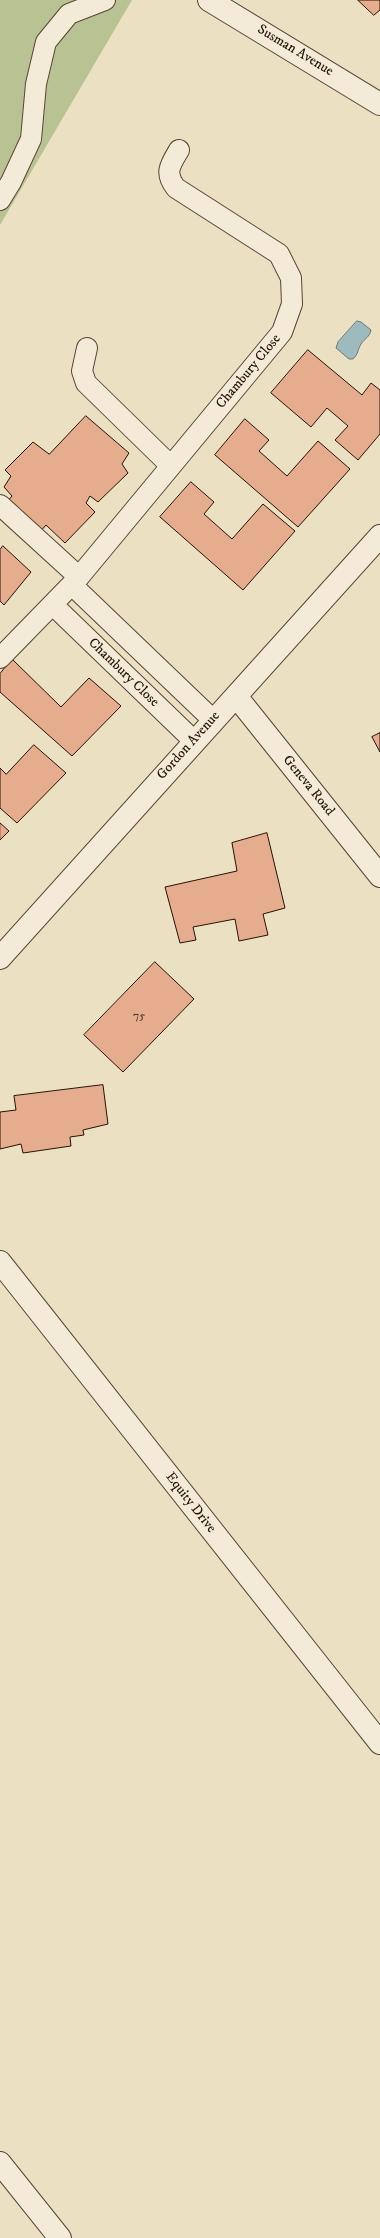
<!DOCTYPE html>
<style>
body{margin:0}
canvas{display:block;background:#ece0c3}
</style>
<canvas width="380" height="2238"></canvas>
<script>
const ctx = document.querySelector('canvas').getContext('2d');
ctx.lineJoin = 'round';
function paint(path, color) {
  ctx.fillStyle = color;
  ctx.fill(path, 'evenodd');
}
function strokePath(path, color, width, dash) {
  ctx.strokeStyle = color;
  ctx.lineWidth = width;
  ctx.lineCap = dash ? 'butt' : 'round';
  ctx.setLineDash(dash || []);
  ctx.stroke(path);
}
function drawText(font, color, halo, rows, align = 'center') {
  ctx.font = font + ' "IM FELL DW Pica",serif';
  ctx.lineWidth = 3.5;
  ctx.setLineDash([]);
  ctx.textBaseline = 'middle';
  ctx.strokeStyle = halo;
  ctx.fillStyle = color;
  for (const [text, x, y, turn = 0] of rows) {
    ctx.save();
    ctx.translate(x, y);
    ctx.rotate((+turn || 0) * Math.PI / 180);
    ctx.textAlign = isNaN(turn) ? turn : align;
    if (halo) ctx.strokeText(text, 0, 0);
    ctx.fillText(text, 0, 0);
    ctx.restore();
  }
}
paint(new Path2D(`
 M0,0H132L0,225Z`), '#b9c293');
const water = new Path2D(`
 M357,321L361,322L371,330C370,337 364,339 361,344C357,351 359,353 353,359H349L336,348L338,342Z`);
paint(water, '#9dbbbe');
strokePath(water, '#6e7774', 1);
const building = new Path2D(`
 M358,0H380V10L374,15Z
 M308,350L362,395L371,383L380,390V434L358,460L335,440L348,426L327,408L311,427L271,393Z
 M86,416L129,453L122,464L128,473L98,502L90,496L86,503L95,512L65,543L46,525L39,533L7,502L12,496L4,487L11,476L5,470L33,442L49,454Z
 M245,419L269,440L259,451L287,476L318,441L350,469L298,527L215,455Z
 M191,482L214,502L204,514L232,539L263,504L295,531L243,590L160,517Z
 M3,546L31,572L4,605L0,601V550Z
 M12,659L61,707L89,678L121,706L72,756L0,692V674Z
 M380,733V752L372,737Z
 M34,745L66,773L17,823L0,808V768L6,774Z
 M0,823L9,831L0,840Z
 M267,833L285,908L263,914L268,935L239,941L235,919L193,927L196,940L180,943L165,887L237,871L232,843Z
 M155,962L194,999L123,1072L84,1035Z
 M103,1085L108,1124L83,1130L84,1135L70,1137L71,1146L23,1153L21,1144L0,1149V1112L16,1110L14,1096Z`);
paint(building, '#e5ac8e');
strokePath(building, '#271106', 1);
const service = new Path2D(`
 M0,200L11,182L31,139L36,84L46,42L69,14L105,0
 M87,348L82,371L86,383L171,466
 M0,505L79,577
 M72,585L213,720
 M53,605L194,741
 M0,658L79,577L282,332L292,304L291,278L279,254L176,188C164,173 170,165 179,150`);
const minor = new Path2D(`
 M209,0L380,104
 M236,696L380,876
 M0,958L380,536
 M0,1262L380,1743
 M0,2163L60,2238`);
strokePath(service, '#584535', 22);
strokePath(minor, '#584535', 24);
strokePath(service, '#f3ebd8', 20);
strokePath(minor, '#f3ebd8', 22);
drawText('12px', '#563828', null, [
 ["75",139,1017]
]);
drawText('14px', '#271106', '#f3ebd8', [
 ["Susman Avenue",295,51,31],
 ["Chambury Close",249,372,-50],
 ["Chambury Close",123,673,44],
 ["Gordon Avenue",189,746,-48],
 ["Geneva Road",308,786,51],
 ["Equity Drive",190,1503,52]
]);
</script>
